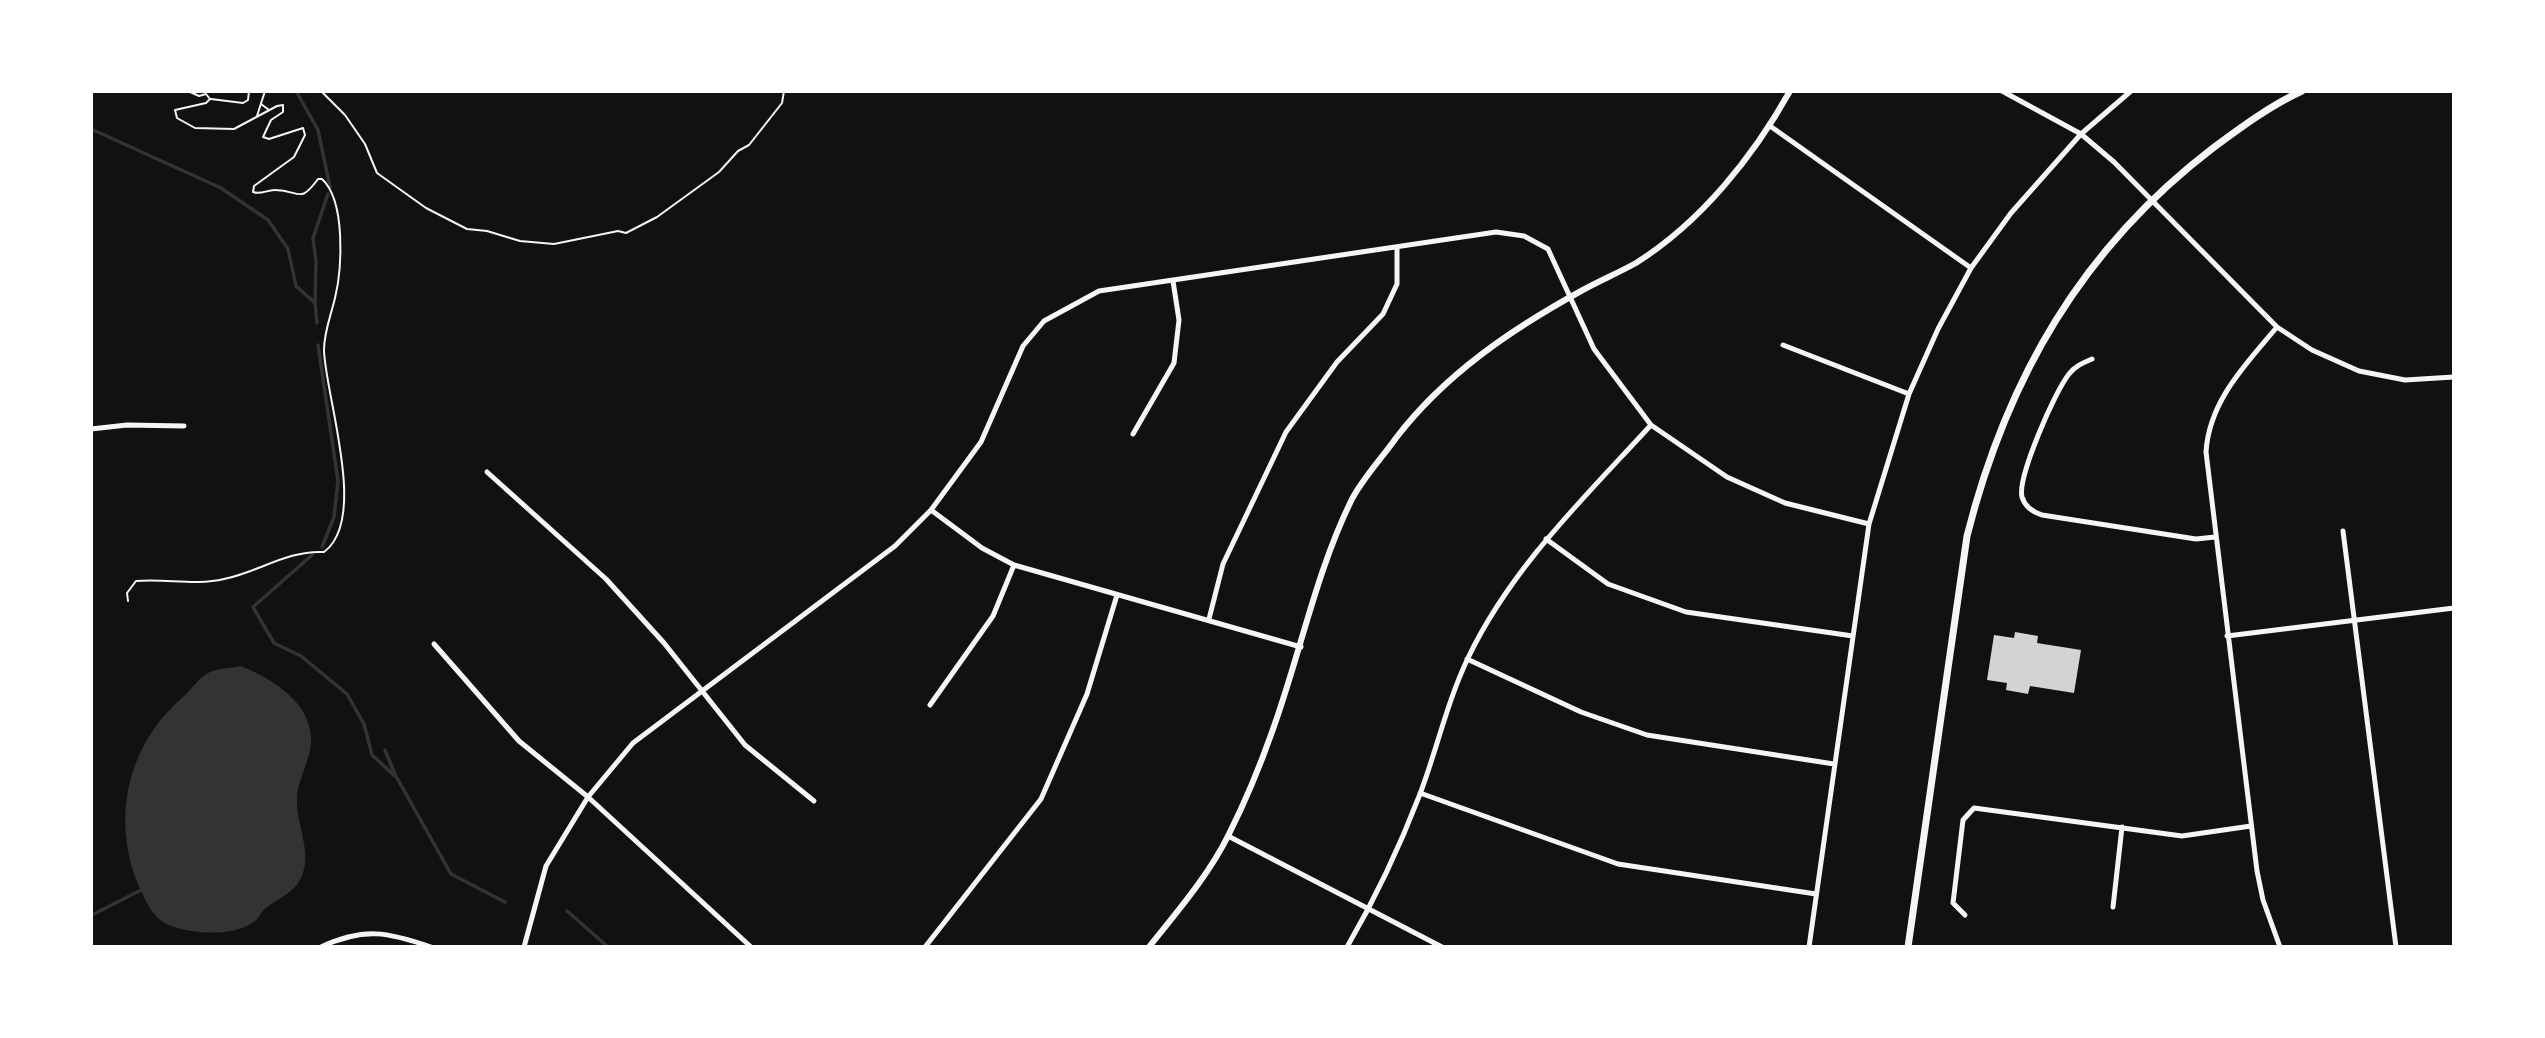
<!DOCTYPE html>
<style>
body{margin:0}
#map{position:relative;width:2545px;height:1038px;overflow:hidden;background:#111;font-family:Merriweather,serif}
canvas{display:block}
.frame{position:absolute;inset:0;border:93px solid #fff;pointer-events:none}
</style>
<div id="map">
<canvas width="2545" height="1038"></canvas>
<div class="frame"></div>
</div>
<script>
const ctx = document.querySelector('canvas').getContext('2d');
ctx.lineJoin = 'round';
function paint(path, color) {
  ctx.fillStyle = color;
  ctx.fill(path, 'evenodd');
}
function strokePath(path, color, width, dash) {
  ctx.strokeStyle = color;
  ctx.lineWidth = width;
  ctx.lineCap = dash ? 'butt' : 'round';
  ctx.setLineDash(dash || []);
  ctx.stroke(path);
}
paint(new Path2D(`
 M241,666C270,678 310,701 311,738C312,759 297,779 297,800C296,823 311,849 303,873C297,892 280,897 266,908C261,911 260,917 256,920C237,937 196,934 174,927C153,921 146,902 138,884C111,817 128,744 183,697C191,690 200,676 210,672C219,668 231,668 241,666Z`), '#333');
strokePath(new Path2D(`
 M296,91L318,130L330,187
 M91,129L221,188L268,220L288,249L296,286L315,303L317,323
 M315,303L316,262L313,238L328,194
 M318,345L338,481L334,517L322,547
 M312,555L253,607L274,643L301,656L347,694L364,724L372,755L397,778L451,874L505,902
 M385,750L396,777
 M567,911L608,947
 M92,915L141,890`), '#333', 3.5);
paint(new Path2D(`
 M2015,632L2038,636L2037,643L2081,650L2074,693L2030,686L2028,694L2006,690L2007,683L1987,680L1994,635L2014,638Z`), '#d3d3d3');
strokePath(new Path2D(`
 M321,91L345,115L365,144L377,173L426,208L467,229L487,231L520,241L554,244L618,231L626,233L657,217L719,172L738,151L749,145L782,103L784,91
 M211,99L243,103L248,100L249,91
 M261,104L269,110
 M257,116L265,91
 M128,601L127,593L136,581C165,578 195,586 224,579C259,572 287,550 324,552C369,519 325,396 324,350C324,332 331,315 335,298C342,269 346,201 322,179H318C299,205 300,190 275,190C266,190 261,195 253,192L254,186L294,157L305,135L303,128L269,139L263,137L271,120L283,112V105L277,106L234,129L195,128L177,118L175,110L206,103L210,99L206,94L199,96L188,91`), '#f5f5f5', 2);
strokePath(new Path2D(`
 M2002,91L2081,134L2114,162L2277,327L2312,350L2359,371L2405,380L2454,377
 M1770,126L1971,268
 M2277,327C2246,364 2209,401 2206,452L2257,871L2263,900L2280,947
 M1783,345L1909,394
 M2092,359C2083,363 2075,366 2069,374C2055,391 2017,478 2022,497C2025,507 2033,512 2042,515L2196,539L2215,537
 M91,429L127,425L184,426
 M1133,434L1174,363L1179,320L1173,281
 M487,472L606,579L664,643L745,745L814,801
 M931,510L982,548L1014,565L1301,647
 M2343,531L2396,947
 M1546,539L1608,584L1686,612L1853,636
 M1209,619L1223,564L1286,432L1337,362L1383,314L1397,284V249
 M2227,636L2454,608
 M434,644L519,741L588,797L751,947
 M1467,659L1581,712L1647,735L1834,764
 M930,705L993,616L1014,565
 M1420,793L1618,864L1816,894
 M1228,836L1442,947
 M2113,907L2122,827
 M1965,915L1953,903L1963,820L1974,808L2182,836L2251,826
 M321,947C364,927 388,932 431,947
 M524,947L546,866L588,797L633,743L895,546L931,510L981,442L1023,346L1044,321L1099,291L1496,232L1524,236L1548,249L1594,349L1651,425L1727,477L1785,503L1869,524
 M925,947L1041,799L1087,694L1117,595
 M1347,947C1375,899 1400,846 1420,794C1437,749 1447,702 1468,658C1511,568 1584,498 1651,425
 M1809,947L1869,524L1909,394L1938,329L1971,268L2011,213L2081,134L2131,91`), '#f5f5f5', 5);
strokePath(new Path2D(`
 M1149,947C1177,912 1209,875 1229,834C1245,802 1260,766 1272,732C1300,655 1315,575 1351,501C1362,479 1382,458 1396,438C1445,374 1512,329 1581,291C1599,281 1618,273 1636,263C1701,222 1753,157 1790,91`), '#f5f5f5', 6);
strokePath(new Path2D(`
 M1908,947L1967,536C2007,378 2082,248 2213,148C2240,128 2271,105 2302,91`), '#f5f5f5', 7);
</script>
